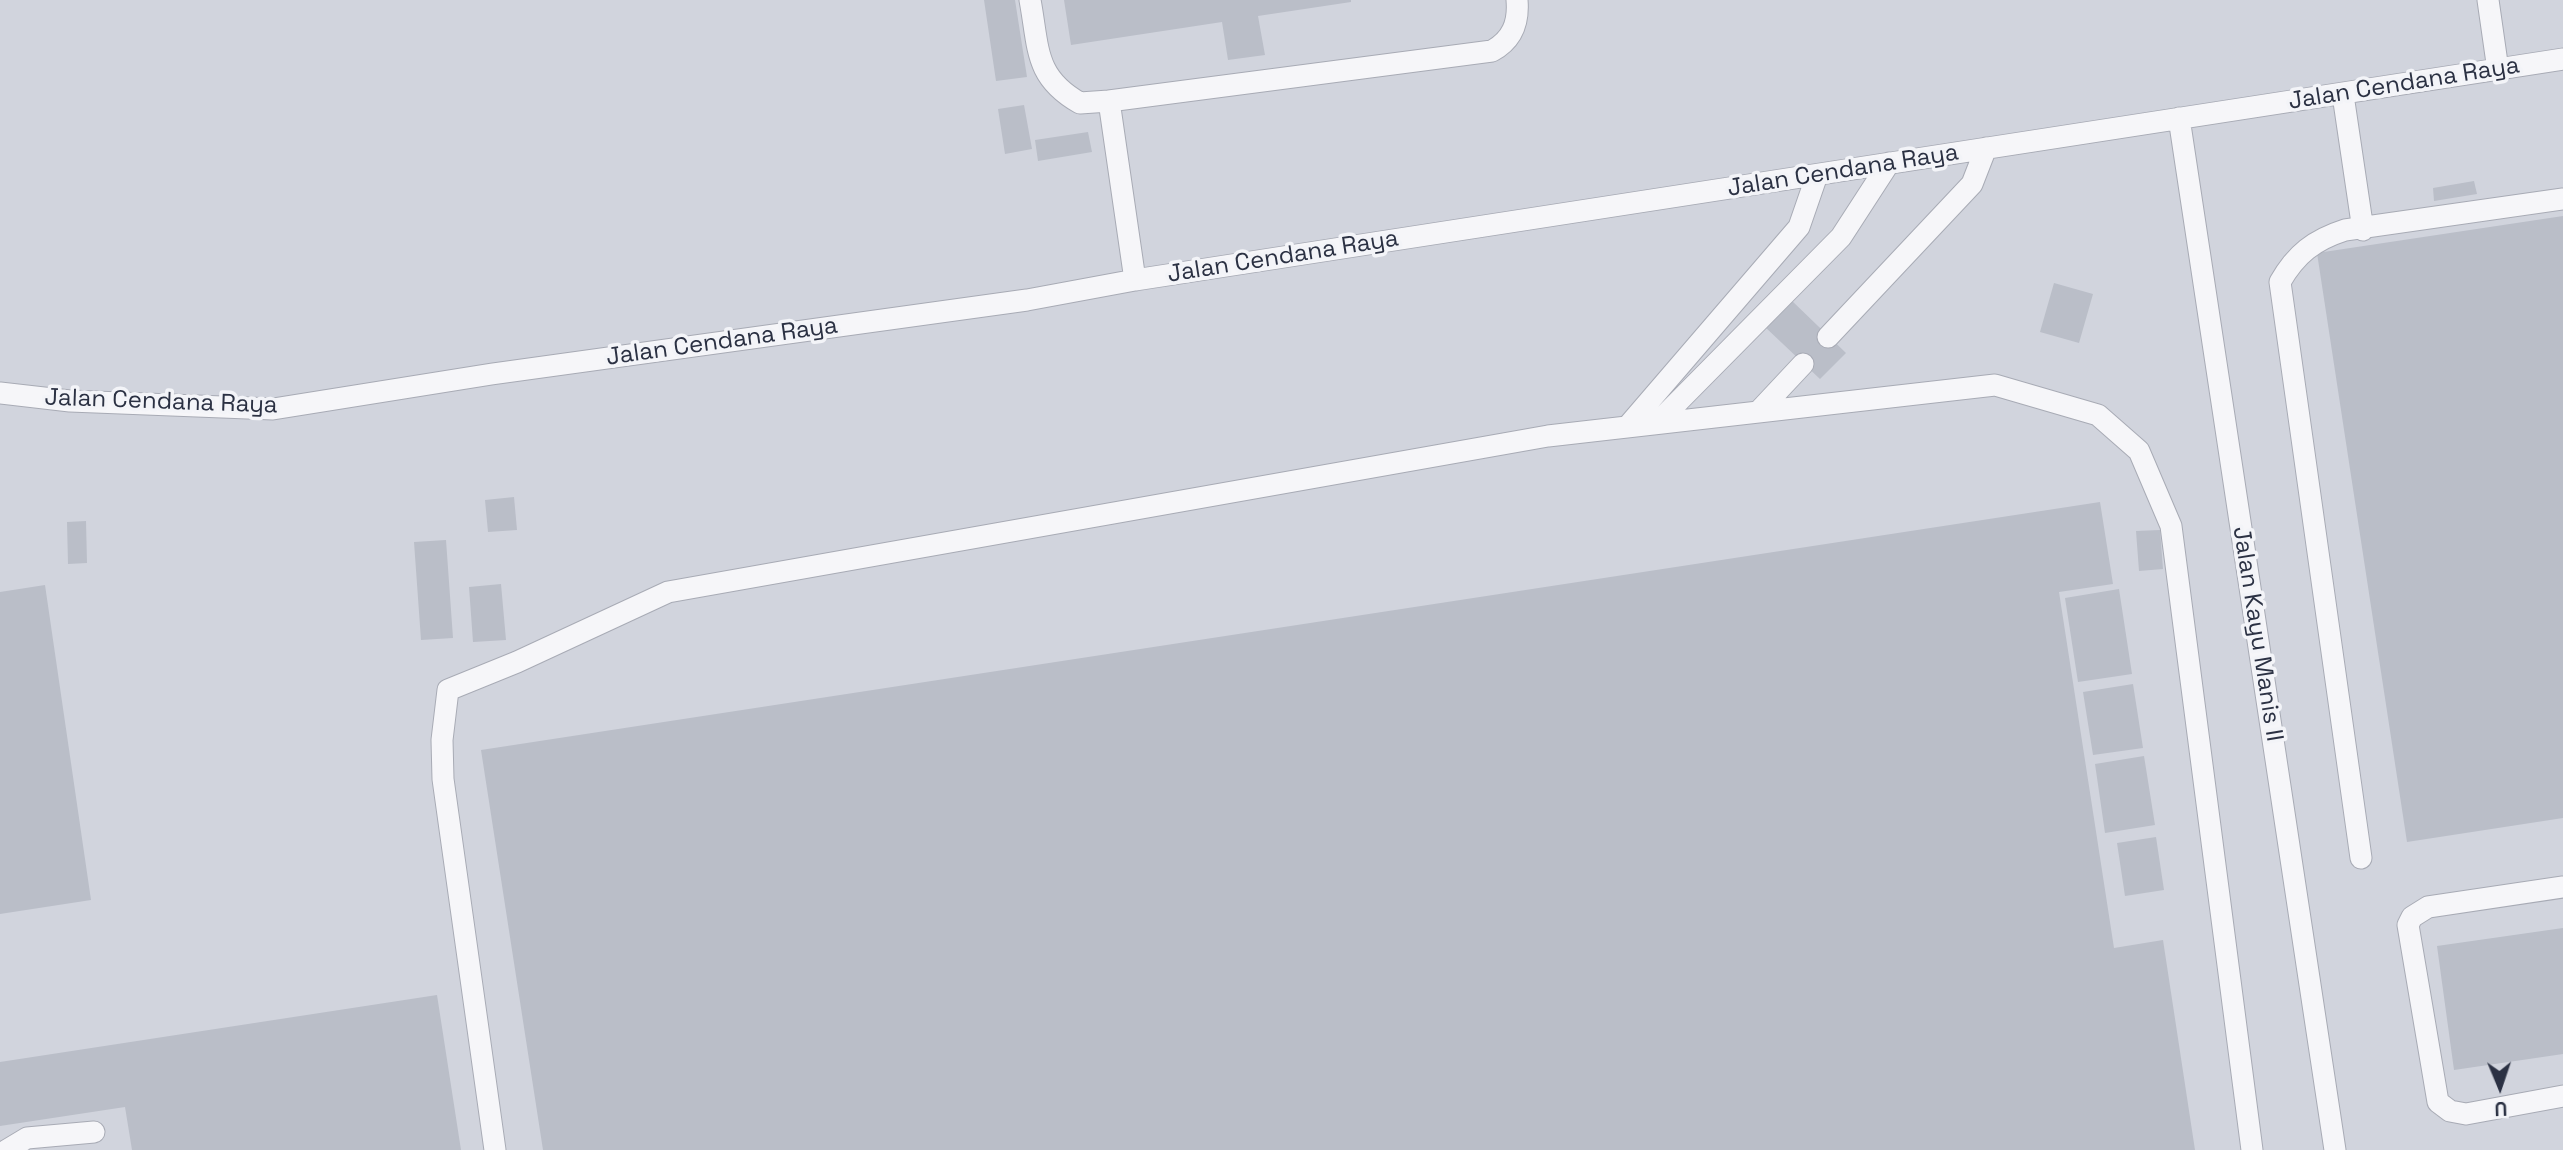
<!DOCTYPE html>
<style>
body{margin:0}
#map{position:relative;width:2563px;height:1150px;overflow:hidden;background:#e3e5eb;font-family:"Space Grotesk",sans-serif}
canvas{display:block}
.north{position:absolute;left:2465px;top:1052px;width:70px;height:70px;-webkit-text-stroke:5px #f3f4f8;paint-order:stroke;rotate:178deg;font-size:19px;font-weight:700;line-height:28px;text-align:center;color:#2b3143}
.north::after{content:'';display:block;margin:auto;width:24px;height:32px;background:#2b3143;clip-path:polygon(50% 0,100% 100%,50% 72%,0 100%)}
</style>
<div id="map">
<canvas width="2563" height="1150"></canvas>
<div class="north">U</div>
</div>
<script>
const ctx = document.querySelector('canvas').getContext('2d');
ctx.lineJoin = 'round';
function paint(path, color) {
  ctx.fillStyle = color;
  ctx.fill(path, 'evenodd');
}
function strokePath(path, color, width, dash) {
  ctx.strokeStyle = color;
  ctx.lineWidth = width;
  ctx.lineCap = dash ? 'butt' : 'round';
  ctx.setLineDash(dash || []);
  ctx.stroke(path);
}
function drawText(font, color, halo, rows, align = 'center') {
  ctx.font = font + ' "Space Grotesk",sans-serif';
  ctx.lineWidth = 7;
  ctx.setLineDash([]);
  ctx.textBaseline = 'middle';
  ctx.strokeStyle = halo;
  ctx.fillStyle = color;
  for (const [text, x, y, turn = 0] of rows) {
    ctx.save();
    ctx.translate(x, y);
    ctx.rotate((+turn || 0) * Math.PI / 180);
    ctx.textAlign = isNaN(turn) ? turn : align;
    if (halo) ctx.strokeText(text, 0, 0);
    ctx.fillText(text, 0, 0);
    ctx.restore();
  }
}
paint(new Path2D(`
 M0,0H2563V1150H0Z`), '#d1d4dd');
paint(new Path2D(`
 M984,0H1015L1027,77L996,81Z
 M1064,0H1351V2L1258,16L1265,55L1228,60L1222,22L1071,45Z
 M1024,105L1032,149L1005,154L998,109Z
 M1088,132L1092,152L1038,161L1035,140Z
 M2474,181L2477,194L2434,201L2433,188Z
 M2563,216V818L2407,842L2317,253Z
 M2054,283L2093,294L2079,343L2040,332Z
 M1790,299L1846,353L1820,379L1764,326Z
 M514,497L517,530L488,532L485,500Z
 M2100,502L2113,584L2059,592L2114,948L2163,940L2195,1150H543L481,750Z
 M86,521L87,563L68,564L67,522Z
 M2160,530L2163,569L2139,571L2136,531Z
 M446,540L453,638L421,640L414,542Z
 M501,584L506,640L473,642L469,587Z
 M45,585L91,900L0,914V592Z
 M2119,589L2132,674L2078,682L2065,598Z
 M2133,684L2143,748L2093,755L2083,692Z
 M2144,756L2155,825L2105,833L2095,764Z
 M2156,837L2164,890L2125,896L2117,843Z
 M2563,928V1054L2454,1070L2437,946Z
 M437,995L461,1150H132L125,1107L0,1126V1062Z`), '#babec8');
const service = new Path2D(`
 M1030,0C1039,48 1034,77 1080,103L1109,101L1135,280
 M2488,0L2498,70
 M2343,95L2363,230
 M1109,101L1492,51C1512,40 1519,23 1517,0
 M2179,118L2335,1150
 M1828,337L1972,184L1986,148
 M0,393L70,401L273,409L492,374L1027,300L1135,280L2563,59
 M1759,411L1803,364
 M1657,423L1841,237L1889,163
 M1627,427L1799,227L1817,175
 M2361,858L2280,282C2296,254 2314,240 2345,230L2563,199
 M2563,887L2428,907L2412,917L2408,925L2438,1102L2450,1111L2466,1114L2563,1096
 M7,1150L27,1138L94,1132
 M495,1150L443,779L442,740L448,690L517,662L668,592L1548,436L1995,385L2098,415L2139,451L2171,526L2252,1150`);
strokePath(service, '#a8abb5', 23);
strokePath(service, '#f6f6f9', 21);
drawText('24px', '#2b3143', '#f3f4f8', [
 ["Jalan Cendana Raya",2404,84,-9],
 ["Jalan Cendana Raya",1843,171,-9],
 ["Jalan Cendana Raya",1283,257,-9],
 ["Jalan Cendana Raya",722,342,-8],
 ["Jalan Cendana Raya",161,402,2],
 ["Jalan Kayu Manis II",2257,634,81]
]);
</script>
